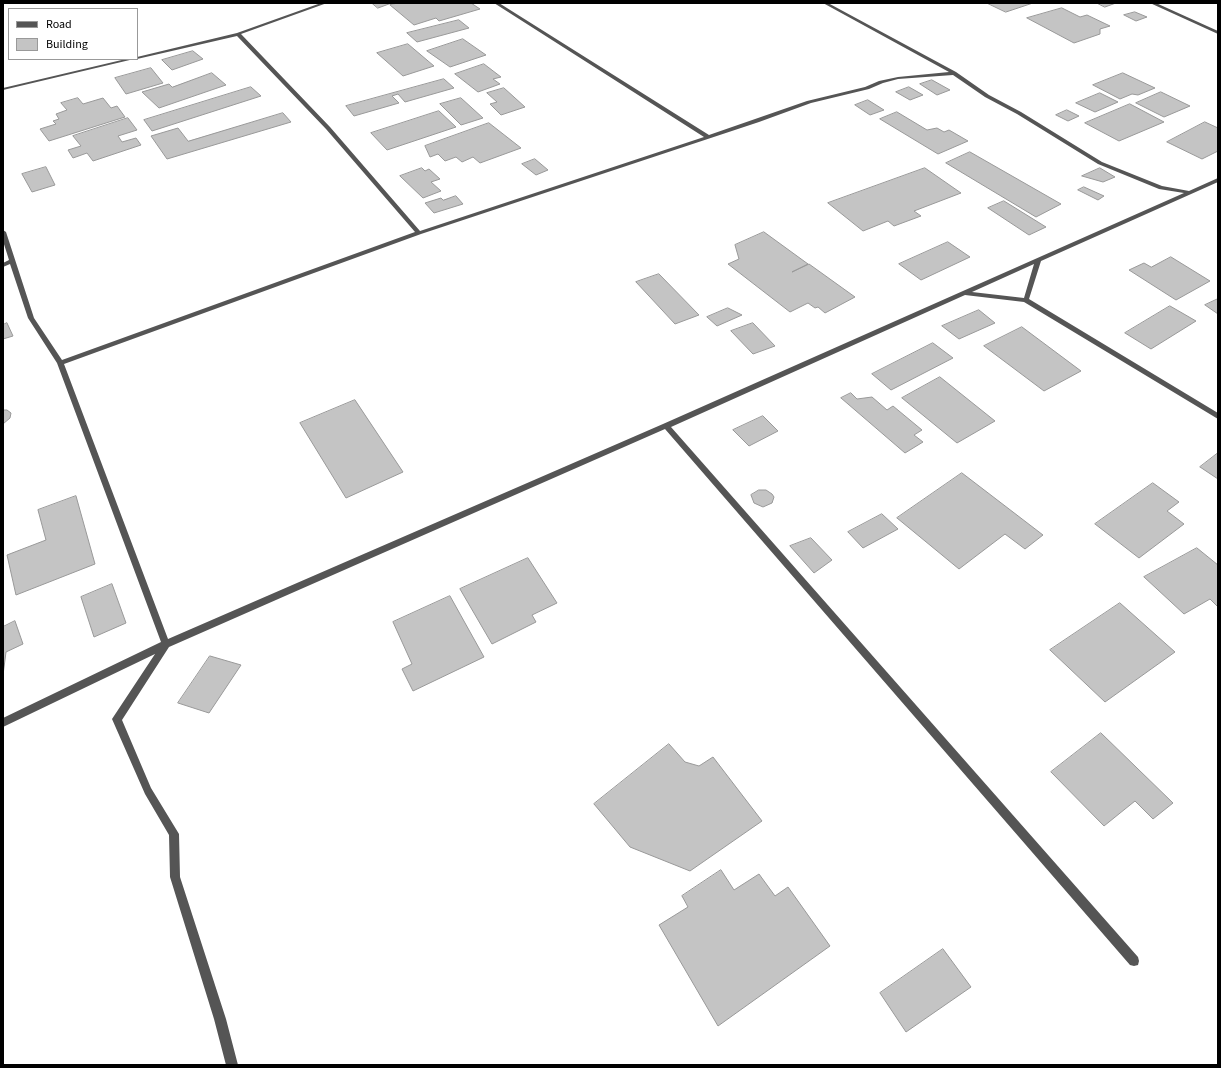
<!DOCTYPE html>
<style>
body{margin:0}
#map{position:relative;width:1221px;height:1068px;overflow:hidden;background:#fff;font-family:"Source Sans 3",sans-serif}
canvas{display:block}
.frame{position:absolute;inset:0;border:4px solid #000;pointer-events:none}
.legend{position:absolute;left:8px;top:8px;width:130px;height:52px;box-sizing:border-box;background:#fff;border:1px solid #999;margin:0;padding:5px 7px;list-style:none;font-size:12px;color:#000}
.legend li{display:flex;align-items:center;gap:8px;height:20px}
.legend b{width:20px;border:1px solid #999}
</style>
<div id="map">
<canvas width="1221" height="1068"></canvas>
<div class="frame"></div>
<ul class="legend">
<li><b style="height:5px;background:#555"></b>Road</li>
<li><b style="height:11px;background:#c4c4c4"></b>Building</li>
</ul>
</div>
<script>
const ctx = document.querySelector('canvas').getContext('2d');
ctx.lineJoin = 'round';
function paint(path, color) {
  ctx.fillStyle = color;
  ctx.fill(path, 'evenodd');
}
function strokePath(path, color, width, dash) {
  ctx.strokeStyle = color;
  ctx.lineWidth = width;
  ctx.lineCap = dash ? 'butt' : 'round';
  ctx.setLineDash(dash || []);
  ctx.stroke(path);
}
const building = new Path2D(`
 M372,3H388L389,4L378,8Z
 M398,3H471L480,9L439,21L436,18L414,25L390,5Z
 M987,3H1033L1006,12Z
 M1097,3H1116L1105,7Z
 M1062,8L1080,17L1087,15L1110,26L1100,29V34L1074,43L1027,18Z
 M1135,12L1147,17L1136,21L1124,15Z
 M459,20L469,28L417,42L407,33Z
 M463,39L486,55L450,67L427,51Z
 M408,44L434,66L403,76L377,53Z
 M193,51L203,59L172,70L162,60Z
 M484,64L501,77L493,79L500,84L478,92L455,74Z
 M151,68L163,83L126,94L115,78Z
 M212,73L226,85L159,108L142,92L169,84L172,87Z
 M1123,73L1155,88L1138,95L1132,94L1120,99L1093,85Z
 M444,79L454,88L405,102L398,94L392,96L399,103L354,116L346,106Z
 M932,80L950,90L937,95L920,84Z
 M251,87L261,96L152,131L144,120Z
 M909,87L923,95L910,100L896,92Z
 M504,88L525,107L501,115L490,104L497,102L487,93Z
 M1161,92L1190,106L1164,117L1136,103Z
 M1100,93L1118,102L1095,112L1076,103Z
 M78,98L83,104L103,98L111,108L117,106L125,117L49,141L40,129L56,124L53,121L59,119L56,114L67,110L61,103Z
 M461,98L483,118L461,125L440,104Z
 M868,100L884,110L870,115L855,105Z
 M1130,104L1164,122L1119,141L1085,123Z
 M1067,110L1079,116L1068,121L1056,115Z
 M439,111L456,127L387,150L371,133Z
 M897,112L927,130L937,128L944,132L949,130L968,141L938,154L880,119Z
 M283,113L291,122L167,159L151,136L178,128L188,141Z
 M128,118L137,130L118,136L122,142L136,138L141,145L93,161L87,153L73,158L68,150L81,146L73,136Z
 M1205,122L1218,128V151L1202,159L1167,142Z
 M489,123L521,148L480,163L473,157L462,162L456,157L445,161L438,154L430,157L425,146Z
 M970,152L1061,204L1036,217L946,163Z
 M535,159L548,170L536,175L522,164Z
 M46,167L55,185L32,192L22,174Z
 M422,168L425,171L429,169L440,179L431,182L441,191L423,198L400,176Z
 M925,168L961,193L914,211L921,216L894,226L888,221L863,231L828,203Z
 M1100,168L1115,177L1103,182L1082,176Z
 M1084,187L1104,196L1098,200L1078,190Z
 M456,196L463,204L434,213L425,203L441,198L443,200Z
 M1004,201L1046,227L1029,235L988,208Z
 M764,232L808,264L792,272L809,264L855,297L825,313L818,307L815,308L808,303L790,312L728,264L739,259L735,245Z
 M948,242L970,257L921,280L899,264Z
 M1171,257L1210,281L1176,300L1129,270L1144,263L1151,267Z
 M659,274L699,315L675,324L636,282Z
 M1218,299V314L1205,305Z
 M1170,306L1196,321L1151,349L1125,333Z
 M728,308L742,315L717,326L707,317Z
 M979,310L995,323L959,339L942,326Z
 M7,323L13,336L3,339V325Z
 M753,323L775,346L753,354L731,331Z
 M1022,327L1081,371L1044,391L984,346Z
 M933,343L953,358L891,390L872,374Z
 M940,377L995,421L957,443L902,398Z
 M851,393L857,399L872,397L887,410L893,406L922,430L914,435L923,442L905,453L841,398Z
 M355,400L403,472L346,498L300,423Z
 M3,410H7L11,413L10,418L3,424Z
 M763,416L778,431L749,446L733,430Z
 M1218,453V479L1200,467Z
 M962,473L1043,535L1025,549L1005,534L959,569L897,518Z
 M1153,483L1179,502L1167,511L1184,524L1139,558L1095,524Z
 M759,490H766L772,494L774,497L772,503L763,507L754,503L751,495Z
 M76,496L95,564L16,595L7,555L46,540L38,510Z
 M882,514L898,529L863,548L848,532Z
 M811,538L832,560L814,573L790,546Z
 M1197,548L1218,565V607L1210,599L1184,614L1144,577Z
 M528,558L557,603L532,615L536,622L492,644L460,589Z
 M112,584L126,623L94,637L81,597Z
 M450,596L484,657L413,691L402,669L412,664L393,622Z
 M1120,603L1175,652L1105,702L1050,650Z
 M15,621L23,644L6,652L3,675V627Z
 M210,656L241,665L209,713L178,703Z
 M1101,733L1173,803L1153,819L1135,801L1104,826L1051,772Z
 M669,744L685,762L699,766L713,757L762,821L690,871L630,847L594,804Z
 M721,870L734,890L759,874L775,896L788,887L830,946L718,1026L659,925L688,907L682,896Z
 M943,949L971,987L906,1032L880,993Z`);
paint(building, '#c4c4c4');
strokePath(building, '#999', 1);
paint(new Path2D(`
 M321,3H327L241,34L330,127L420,231L704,137L494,3H499L709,135L807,101L865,87L879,81L898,77L949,72L823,3H828L956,72L989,95L1021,112L1102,162L1162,186L1189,191L1218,178V182L1041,261L1029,299L1218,413V419L1024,302L965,295L671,427L1138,957L1139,961L1138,965L1134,966L1130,965L665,429L169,647L122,720L151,788L179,834L180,877L226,1019L238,1065H226L214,1019L170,877L169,835L145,794L112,719L155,654L3,727V718L161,642L57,363L28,318L10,264L3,267V263L9,260L3,241V230L6,232L34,318L62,360L415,232L326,129L237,36L137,59H135H137V57L237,33ZM953,75L985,97L1017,114L1098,164L1159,189L1184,193L663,424L168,639L64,364L421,234L759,122L811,103L869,89L883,83L898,79ZM1034,264L1024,298L972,292Z
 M1150,3H1156L1218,31V34Z
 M126,59H134L3,90V88Z`), '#555');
</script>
